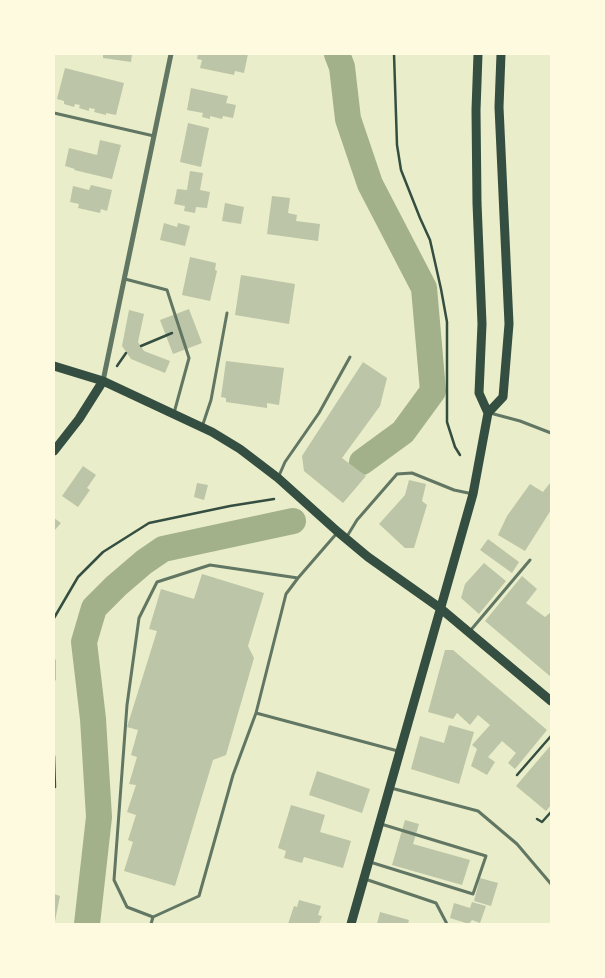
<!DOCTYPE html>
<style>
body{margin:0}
#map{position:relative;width:605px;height:978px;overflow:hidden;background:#e9edc9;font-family:"Asap Condensed",sans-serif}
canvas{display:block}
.frame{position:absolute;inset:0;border:55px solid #fefae0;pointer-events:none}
</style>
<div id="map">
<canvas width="605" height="978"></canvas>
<div class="frame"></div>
</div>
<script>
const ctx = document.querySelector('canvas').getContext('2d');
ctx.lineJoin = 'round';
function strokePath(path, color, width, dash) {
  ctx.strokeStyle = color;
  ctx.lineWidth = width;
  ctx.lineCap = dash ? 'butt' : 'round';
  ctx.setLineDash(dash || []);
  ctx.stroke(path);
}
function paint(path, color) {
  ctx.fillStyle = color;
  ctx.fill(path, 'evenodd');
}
strokePath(new Path2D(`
 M337,54L342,67L348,119L370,184L424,288L433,391L403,432L362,462
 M87,924L99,817L93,719L84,642L94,608L116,586L144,562L163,549L293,521`), '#a3b18a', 26);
paint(new Path2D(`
 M103,54H132L131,62L103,58Z
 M198,54H248L244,73L235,71L234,75L200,68L202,60L197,59Z
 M65,68L124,83L116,115L106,113V115L94,112L95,109L89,108V111L79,108L80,105L75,104L74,107L64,104V101L57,99Z
 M191,88L228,96L226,103L236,105L233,118L223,116L222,119L210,116V119L202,117L203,113L187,110Z
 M188,123L209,128L201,167L180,162Z
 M100,140L121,145L112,179L74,170L75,169L65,166L69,148L97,155Z
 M190,171L203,173L200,190L210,192L207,208L196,207L195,213L184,211L185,206L174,204L177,189L187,190Z
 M91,185L112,190L107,211L101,209L100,213L78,208L79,204L70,202L73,186L89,190Z
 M272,196L290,198L288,213L297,215L296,221L320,224L318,241L267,234Z
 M225,203L244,207L241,224L222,221Z
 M164,223L177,227L178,223L190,226L185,246L160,240Z
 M190,257L216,263L215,270L217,271L210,301L182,295Z
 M241,275L295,284L289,324L235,315Z
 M189,309L202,343L173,354L160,320Z
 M129,310L144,314L138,342L144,351L170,361L165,373L131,359L122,346Z
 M226,361L284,368L279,405L267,403V408L226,402V398L221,397Z
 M363,362L387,378L380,406L342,458L366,476L343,503L304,471L302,456Z
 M83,466L96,475L87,488L90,490L78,507L62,496Z
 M409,480L426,484L422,501L427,505L414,548H405L379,524L405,495Z
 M197,483L208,485L204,500L194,497Z
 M550,483L551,484V510L525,551L498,535L507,516L530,484L543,492Z
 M54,518L61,523L54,531Z
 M488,539L519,562L512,573L480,550Z
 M484,563L506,581L479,614L461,598L465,584Z
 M202,574L264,593L248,646L254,658L226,755L213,760L175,886L124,871L133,842L128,840L136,815L127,812L136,785L129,784L137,757L131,755L138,730L127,727L157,631L149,629L161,589L194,599Z
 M522,576L537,589L526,603L545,617L551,612V677L485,621Z
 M445,650H453L547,730L515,769L508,763L516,753L502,741L488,757L495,762L487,775L471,766L477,749L472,745L490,725L478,715L470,725L457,713L453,719L428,712Z
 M449,725L474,732L459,784L411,769L420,736L444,743Z
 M551,745V805L546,811L516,786Z
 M317,771L370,789L362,813L309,795Z
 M291,805L325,815L320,832L351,841L343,868L304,857L302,863L284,858L286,851L278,848Z
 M405,820L419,824L413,844L470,860L462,885L392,865Z
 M480,878L498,883L491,906L474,901Z
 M54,894L60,896L55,921H54Z
 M299,900L321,906L318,915L322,916L319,924H288L294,906L297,907Z
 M472,902L486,906L480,923L472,920L469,924L450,918L454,903L470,908Z
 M380,912L409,920L408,924H377Z`), '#bcc5a7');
strokePath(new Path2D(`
 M394,54L397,145L401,170L420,218L430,240L441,289L447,322V422L455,447L460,455
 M141,346L172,333
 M117,366L126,353
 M54,618L78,577L103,552L149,523L230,506L274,499
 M54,660V680
 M54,756L55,787H54
 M517,775L551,736
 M537,819L542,822L551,812`), '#344e41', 2.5);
strokePath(new Path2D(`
 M54,113L154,136
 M125,279L167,290L189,358L174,413
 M490,413L520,421L551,433
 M202,427L211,400L227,313
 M278,478L285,462L319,413L350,357
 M346,538L357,520L397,474L412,473L454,490L473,494
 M470,631L530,560
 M256,713L398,751
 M391,788L478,811L517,844L551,884
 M370,862L473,894L486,856L381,824
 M365,879L436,903L447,924
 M153,917L127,907L114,880L127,705L139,618L157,582L210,565L298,578
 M151,924L153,917L199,896L233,775L256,713L286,594L298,578L337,533`), '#617663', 3);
strokePath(new Path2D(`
 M103,381L171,54`), '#617663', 5);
strokePath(new Path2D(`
 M478,54L476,110L477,203L482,324L479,393L488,413
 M54,366L103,381L212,432L240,449L278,478L338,532L368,557L440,608L551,701
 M54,451L79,419L103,381
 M351,924L473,494L488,413L503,397L509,324L499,107L501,54`), '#344e41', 9);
</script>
